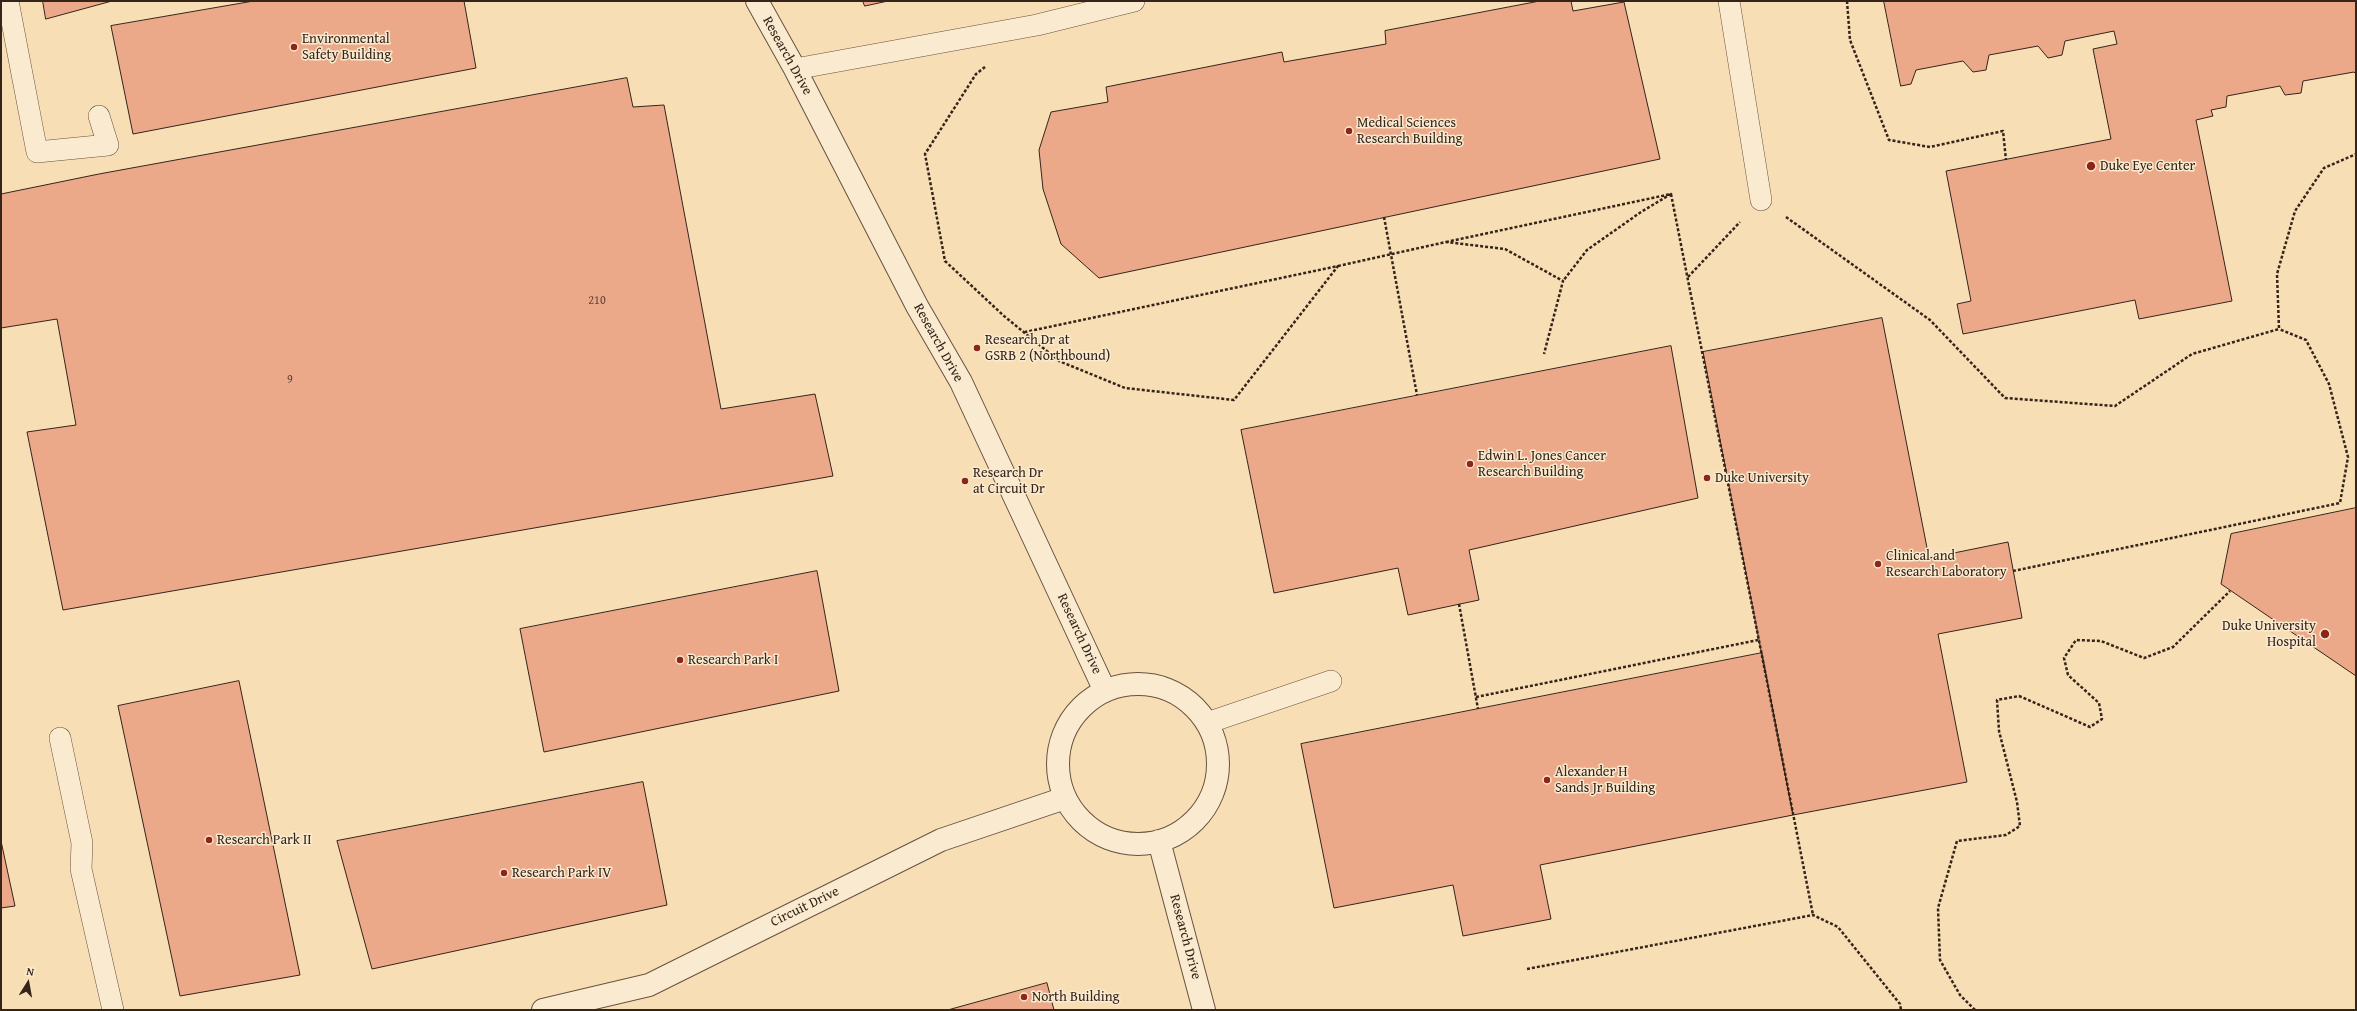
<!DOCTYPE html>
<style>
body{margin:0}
#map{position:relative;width:2357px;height:1011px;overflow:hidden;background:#f8deb5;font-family:"Gentium Book Plus",serif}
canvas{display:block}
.frame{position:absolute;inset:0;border:2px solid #35241a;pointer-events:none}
.north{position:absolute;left:8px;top:963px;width:40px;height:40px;-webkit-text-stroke:3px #faeacf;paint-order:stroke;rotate:11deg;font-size:11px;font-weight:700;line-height:16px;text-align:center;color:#35241a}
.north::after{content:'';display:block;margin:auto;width:14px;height:18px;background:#35241a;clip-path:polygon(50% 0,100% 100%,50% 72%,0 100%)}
</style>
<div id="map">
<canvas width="2357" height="1011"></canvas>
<div class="frame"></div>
<div class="north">N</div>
</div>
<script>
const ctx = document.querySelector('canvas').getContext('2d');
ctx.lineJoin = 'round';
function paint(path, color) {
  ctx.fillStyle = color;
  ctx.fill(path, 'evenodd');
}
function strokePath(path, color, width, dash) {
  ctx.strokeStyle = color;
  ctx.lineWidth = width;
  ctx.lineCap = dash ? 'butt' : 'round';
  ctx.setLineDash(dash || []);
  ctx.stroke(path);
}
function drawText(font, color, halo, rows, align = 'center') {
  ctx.font = font + ' "Gentium Book Plus",serif';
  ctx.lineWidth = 3;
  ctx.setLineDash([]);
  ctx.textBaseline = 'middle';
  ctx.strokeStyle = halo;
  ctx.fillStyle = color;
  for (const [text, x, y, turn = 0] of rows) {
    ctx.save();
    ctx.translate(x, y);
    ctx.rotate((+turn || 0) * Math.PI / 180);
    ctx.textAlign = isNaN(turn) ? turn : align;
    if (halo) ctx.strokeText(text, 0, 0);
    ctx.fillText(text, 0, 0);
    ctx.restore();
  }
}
const building = new Path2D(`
 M43,1H112L46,19Z
 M254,1H464L476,68L133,134L111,26Z
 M863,1H888L865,6Z
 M1540,1H1571L1573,11L1624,2L1660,159L1099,278L1061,244L1043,189L1039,150L1051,112L1108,102L1106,87L1282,52L1284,62L1386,44L1385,31Z
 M1884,1H2356V74L2354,72L2303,81L2301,93L2285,95L2280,86L2227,96L2226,107L2211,110L2213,116L2196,120L2232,301L2139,319L2135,300L1963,334L1957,304L1971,301L1946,171L2111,139L2093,49L2117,44L2114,31L2065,41L2062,55L2048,58L2038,46L1989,55L1986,70L1973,72L1963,61L1916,70L1911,84L1901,86Z
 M627,78L633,107L664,105L721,409L815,394L833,476L63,610L27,432L76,425L57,319L1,328V194L99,174Z
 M1882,318L1929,558L2008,542L2022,618L1938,634L1967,782L1793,815L1703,352Z
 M1671,346L1698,498L1469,550L1479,600L1408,615L1398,568L1274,593L1241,430Z
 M2356,508V676L2221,584L2231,534Z
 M817,571L839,691L544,752L520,629Z
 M1762,653L1793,815L1540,865L1551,919L1463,936L1453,885L1334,908L1301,744Z
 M239,681L300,975L180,996L118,706Z
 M643,782L667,905L372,969L337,841Z
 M1,841L15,906L1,908Z
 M1047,983L1054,1010H948Z`);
paint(building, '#eba98a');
strokePath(building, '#35241a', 1);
const service = new Path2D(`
 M8,1L37,152L108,145L99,116
 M1729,1L1761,200
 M795,69L1037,25L1134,1
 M1207,723L1331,681
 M60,738L82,843L81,869L113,1010`);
const minor = new Path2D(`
 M757,1L795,69L917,306L961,382L1105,691
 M1058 764a80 80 0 1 1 160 0a80 80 0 1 1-160 0Z
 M1159,841L1204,1010
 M543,1010L649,985L941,840L1065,798`);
strokePath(service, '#665241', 22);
strokePath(minor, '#665241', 24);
strokePath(new Path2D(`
 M1847,1L1850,40L1889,140L1930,147L2003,131L2006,160
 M985,67L976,74L925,154L945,261L1004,316L1059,361L1125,388L1234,400L1338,266L1025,332
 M1671,194L1813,915
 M1384,217L1417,395
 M1786,217L1930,320L2005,398L2115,406L2192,354L2279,329L2277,274L2295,211L2324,168L2356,154
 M1446,242L1671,194L1641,212L1587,250L1563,281
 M1338,266L1446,242L1505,249L1563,281L1544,354
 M1688,277L1740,222
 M2013,571L2340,503L2348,457L2329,384L2306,340L2279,329
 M1459,604L1478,709
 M1476,697L1758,640
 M1527,969L1813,915L1838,927L1900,1004L1901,1010
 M1975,1010L1960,995L1940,960L1938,908L1957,841L2006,835L2020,826L2017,802L1999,731L1997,700L2019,696L2090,727L2102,719L2099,703L2068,675L2064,658L2076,640L2101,641L2144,658L2173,647L2230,591`), '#35241a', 2.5, [3, 2]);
strokePath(service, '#faeacf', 21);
strokePath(minor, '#faeacf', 22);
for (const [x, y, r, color] of [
 [294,47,4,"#8f2418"],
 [1349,131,4,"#8f2418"],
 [2091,166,5,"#8f2418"],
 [977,348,4,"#8f2418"],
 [1470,464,4,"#8f2418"],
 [1707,478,4,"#8f2418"],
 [965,481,4,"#8f2418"],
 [1878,564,4,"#8f2418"],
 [2325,634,5,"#8f2418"],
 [680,660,4,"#8f2418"],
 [1547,780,4,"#8f2418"],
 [209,840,4,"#8f2418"],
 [504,873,4,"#8f2418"],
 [1024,997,4,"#8f2418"]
]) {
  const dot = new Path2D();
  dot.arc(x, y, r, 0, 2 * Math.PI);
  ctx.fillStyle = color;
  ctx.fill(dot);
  strokePath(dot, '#faeacf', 1.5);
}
drawText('12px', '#624536', null, [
 ["210",597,301],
 ["9",290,380]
]);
drawText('14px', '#35241a', '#faeacf', [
 ["Environmental",302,39],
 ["Safety Building",302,55],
 ["Medical Sciences",1357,123],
 ["Research Building",1357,139],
 ["Duke Eye Center",2100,166],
 ["Research Dr at",985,340],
 ["GSRB 2 (Northbound)",985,356],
 ["Edwin L. Jones Cancer",1478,456],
 ["Research Building",1478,472],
 ["Research Dr",973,473],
 ["at Circuit Dr",973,489],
 ["Duke University",1715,478],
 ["Clinical and",1886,556],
 ["Research Laboratory",1886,572],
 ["Duke University",2316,626,"right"],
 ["Hospital",2316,642,"right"],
 ["Research Park I",688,660],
 ["Alexander H",1555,772],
 ["Sands Jr Building",1555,788],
 ["Research Park II",217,840],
 ["Research Park IV",512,873],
 ["North Building",1032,997]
], 'left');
drawText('14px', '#35241a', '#faeacf', [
 ["Research Drive",787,56,61],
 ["Research Drive",938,343,61],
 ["Research Drive",1079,634,65],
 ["Circuit Drive",805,907,-26],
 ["Research Drive",1185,937,75]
]);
</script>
